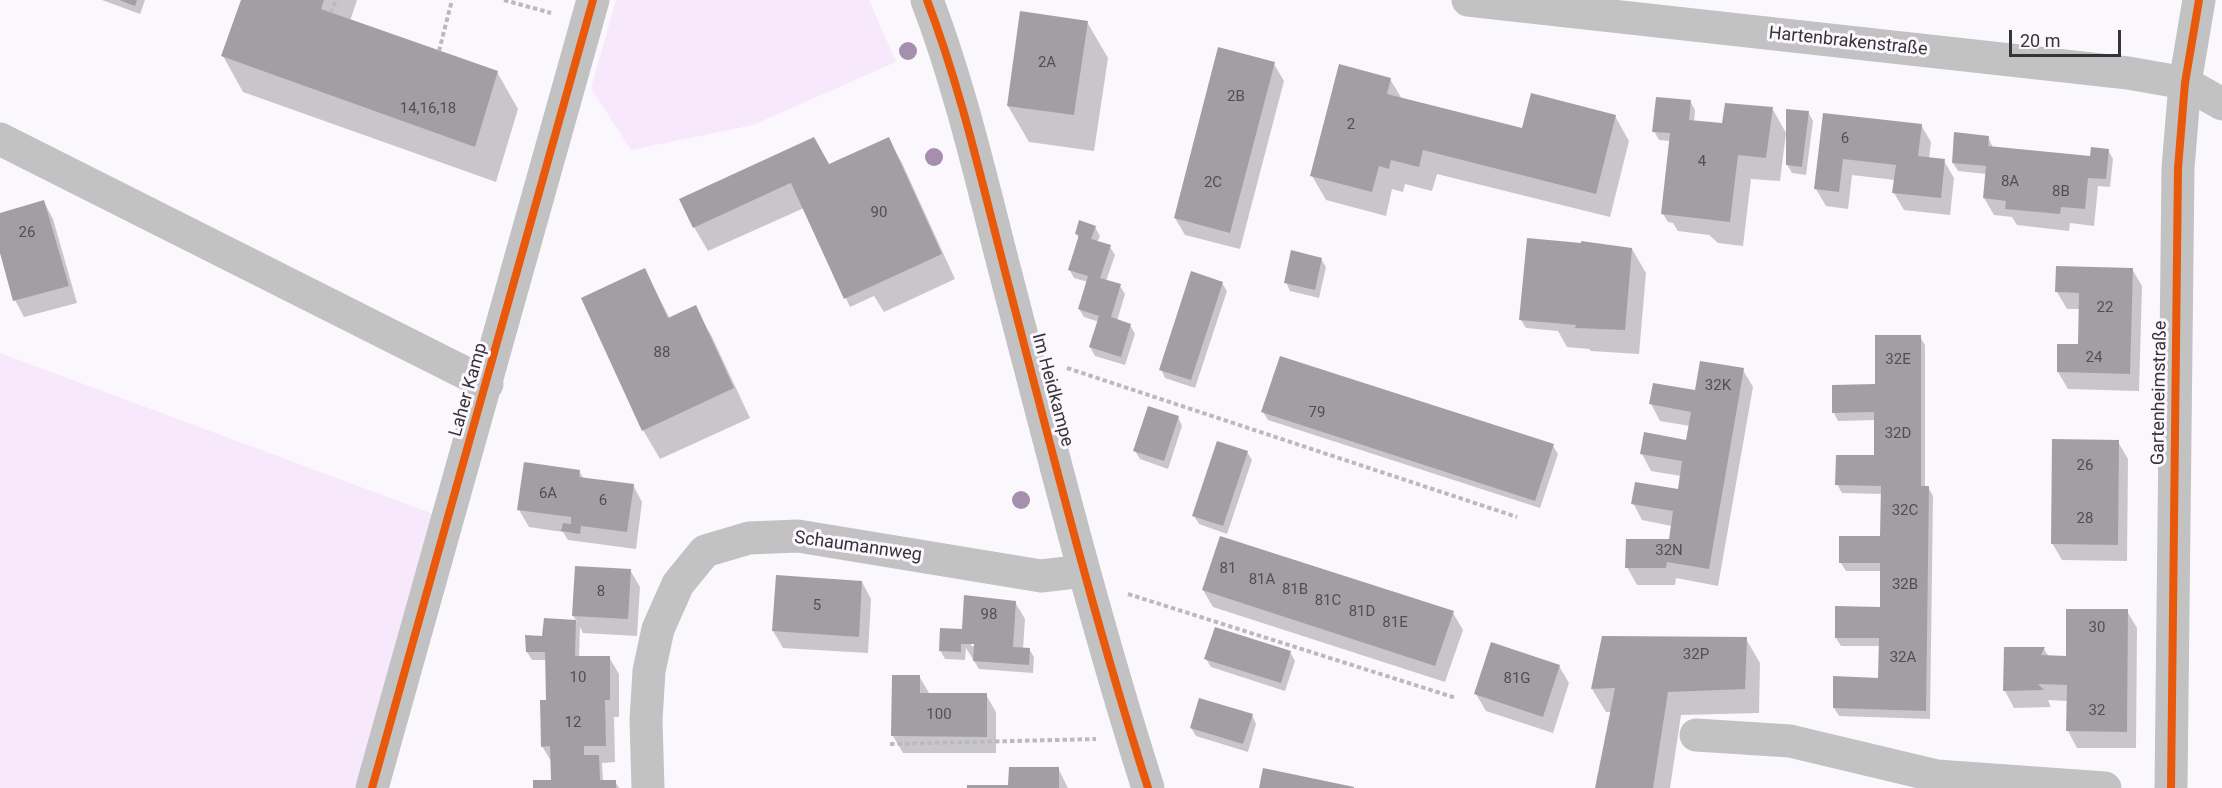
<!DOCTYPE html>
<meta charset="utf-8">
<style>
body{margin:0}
#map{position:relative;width:2222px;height:788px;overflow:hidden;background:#fbf8fd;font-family:Roboto,sans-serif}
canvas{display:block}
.scale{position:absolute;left:2009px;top:30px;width:112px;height:27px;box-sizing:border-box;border:3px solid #373438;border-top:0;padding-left:8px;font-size:18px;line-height:21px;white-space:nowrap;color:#373438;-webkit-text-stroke:4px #fcf7fe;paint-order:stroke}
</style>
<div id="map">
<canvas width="2222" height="788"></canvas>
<div class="scale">20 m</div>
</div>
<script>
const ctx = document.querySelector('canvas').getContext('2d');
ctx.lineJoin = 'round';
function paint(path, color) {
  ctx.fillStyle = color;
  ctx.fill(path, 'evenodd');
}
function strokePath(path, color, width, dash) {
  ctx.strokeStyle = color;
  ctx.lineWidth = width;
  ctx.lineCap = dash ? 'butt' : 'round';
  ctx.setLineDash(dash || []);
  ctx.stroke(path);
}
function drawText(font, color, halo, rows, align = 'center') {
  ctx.font = font + ' Roboto,sans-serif';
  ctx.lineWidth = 6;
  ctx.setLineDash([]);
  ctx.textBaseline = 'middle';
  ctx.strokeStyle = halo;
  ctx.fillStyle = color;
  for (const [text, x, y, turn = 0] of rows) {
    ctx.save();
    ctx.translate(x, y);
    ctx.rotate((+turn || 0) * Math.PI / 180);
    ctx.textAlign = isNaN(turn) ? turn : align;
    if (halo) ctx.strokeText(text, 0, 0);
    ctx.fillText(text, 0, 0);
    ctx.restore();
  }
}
paint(new Path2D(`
 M616,0H869L896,62L753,125L631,150L591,88Z
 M0,353L447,519L372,788H0Z`), '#f8e8fc');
paint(new Path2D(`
 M102,0H145L140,14Z
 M242,0H357L350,21L497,72L518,109L496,182L243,92L223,56Z
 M1087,22L1108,58L1094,151L1029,142L1008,106Z
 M1274,64L1284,81L1240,249L1185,235L1175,218Z
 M1390,79L1402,99L1523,130L1615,116L1629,141L1610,217L1437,174L1432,191L1405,184L1403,192L1392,189L1386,216L1326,200L1312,176Z
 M1690,101L1695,110L1694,122L1724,124L1772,108L1786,133L1780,181L1751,179L1743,246L1718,243L1709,235L1678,231L1673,223L1668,222L1663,214L1670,141L1659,140L1654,131Z
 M1808,112L1813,121L1806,175L1792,173L1787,164Z
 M1824,115L1921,125L1931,142L1929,159L1944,161L1954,178L1950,215L1904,210L1894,193L1895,180L1852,175L1848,209L1826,206L1816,189Z
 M1988,137L1993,148L2091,158L2108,150L2113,159L2110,187L2098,186L2094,226L2070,223L2069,231L2017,225L2012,217L1994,215L1984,198L1987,174L1958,171L1953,163Z
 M888,139L902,163L955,279L884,312L874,296L850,307L804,208L708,251L694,227Z
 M44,202L53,219L77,303L24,317L15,300L0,248V214Z
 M1095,227L1100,236L1097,243L1110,247L1115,255L1106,281L1120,286L1125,294L1117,321L1130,325L1135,334L1125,365L1095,356L1090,347L1099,322L1084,317L1079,309L1088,282L1074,278L1069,269L1079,239L1076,233Z
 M1632,249L1646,273L1639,354L1591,351L1589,349L1567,347L1558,331L1526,328L1521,320Z
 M1321,259L1326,267L1319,298L1290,291L1286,282Z
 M2132,269L2142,286L2139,391L2068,389L2058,372L2079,346L2080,309H2067L2057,292Z
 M645,270L670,319L695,307L712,337L750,418L660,459L643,430Z
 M1222,283L1227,291L1195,388L1165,378L1161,369Z
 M1920,337L1925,345V487H1928L1933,496L1930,719L1839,716L1834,708L1879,679L1880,646H1841L1836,638L1881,608L1882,571H1846L1841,563L1882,537V494L1842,493L1837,484L1875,457L1876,420L1838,421L1834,413L1877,386Z
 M1743,370L1753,387L1718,586L1676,578L1675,585H1637L1627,567L1670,541L1672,526L1642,520L1633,503L1679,491L1681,476L1651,471L1642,454L1687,441L1690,426L1660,421L1651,404L1696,392Z
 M1263,412L1553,446L1558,454L1540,508L1268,420Z
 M1178,417L1182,426L1168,469L1140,459L1135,451Z
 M2118,442L2128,459L2127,561L2062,560L2052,543Z
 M1247,452L1252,460L1227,534L1199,524L1194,516Z
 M579,471L584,479L633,485L642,502L636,549L568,540L563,532L529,527L519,510Z
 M630,570L640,587L637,636L583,633L580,627L579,658L609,657L619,674V717H614L615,762L602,763L603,781H615L619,788H534L552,782V763L542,746L547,701L546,660H532L527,652L544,637L545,620L577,622L573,616Z
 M862,582L871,599L868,653L783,648L773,631Z
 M1203,590L1453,613L1463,630L1445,682L1213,607Z
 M1015,602L1025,619L1023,649H1029L1034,657L1033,673L979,669L966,648L965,660L945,659L940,650L962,631ZM971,643L988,647L971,646Z
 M2127,611L2137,628L2136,748H2077L2068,731V701L2048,700L2051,707L2014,708L2005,691V648L2044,649L2049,657H2067Z
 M1746,639L1760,663L1759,713L1681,715L1670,788H1597L1612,712H1606L1592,689Z
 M1290,652L1295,661L1285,691L1211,667L1206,659Z
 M1559,666L1569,683L1553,733L1486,711L1476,694Z
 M919,676L929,693L986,695L996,712V753H903L893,736Z
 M1252,715L1256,724L1248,752L1196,736L1191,728Z
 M1058,768L1068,788H967L1010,786Z`), '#0003');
paint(new Path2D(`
 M119,0H137L135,6Z
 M241,0H324L321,9L498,71L475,147L221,56Z
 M1020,11L1088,21L1074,115L1007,106Z
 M1218,47L1275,62L1230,233L1174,218Z
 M1339,64L1391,78L1387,94L1522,128L1531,93L1616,115L1596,194L1423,150L1419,167L1391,160L1389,169L1379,166L1372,192L1310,176Z
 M1656,97L1691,100L1689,120L1722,123L1725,103L1773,107L1766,158L1738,155L1730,222L1661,214L1670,133L1652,132Z
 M1786,109L1809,111L1802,167L1786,165Z
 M1823,113L1922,124L1918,156L1945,159L1941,198L1892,193L1896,165L1843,159L1839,192L1814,189Z
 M1954,132L1989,136L1988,146L2090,156L2091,147L2109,149L2106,179L2088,178L2085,209L2061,207L2060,214L2005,209L2006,201L1983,198L1986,166L1952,163Z
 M814,137L829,164L889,137L942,254L844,299L791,183L693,228L679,199Z
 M44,200L69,286L13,301L0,253V213Z
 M1079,220L1096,226L1091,239L1111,245L1100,278L1121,284L1111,317L1131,324L1121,357L1089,347L1099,316L1078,309L1088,276L1068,270L1079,235L1075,234Z
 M1527,238L1581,243V241L1632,248L1625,330L1575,328L1576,325L1519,320Z
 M1291,250L1322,258L1315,290L1284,283Z
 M2056,266L2133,268L2130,374L2057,372V344H2078L2079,293L2055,292Z
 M645,268L668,318L696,305L734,388L642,431L581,298Z
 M1191,271L1223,282L1191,380L1159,370Z
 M1875,335H1921V486H1929L1926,711L1833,708V676L1878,678L1879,638H1835V606L1880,607V563H1839V536H1880L1881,486L1835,485L1836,455H1874V412L1832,413V385L1875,384Z
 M1280,356L1554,444L1535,501L1261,412Z
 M1700,361L1744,368L1709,569L1667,562L1666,568H1625L1626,539H1669L1673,511L1631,504L1635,482L1678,489L1682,461L1640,454L1644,432L1686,440L1691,412L1649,404L1653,383L1695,390Z
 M1148,406L1179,416L1164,461L1133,451Z
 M2052,439L2119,440L2118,545L2051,544Z
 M1217,441L1248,451L1223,526L1192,516Z
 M524,462L580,470L579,477L634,484L627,532L581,526L580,534L561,531L563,523L571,524V517L517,510Z
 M1220,536L1454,611L1435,666L1202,590Z
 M575,566L631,569L628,619L572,616Z
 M776,575L862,581L859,637L772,631Z
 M964,595L1016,601L1013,647L1030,648L1029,665L973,661L974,644H961V652L939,651L940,628L962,629Z
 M2066,609H2128L2127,732L2066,731L2067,685L2038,684L2044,690L2003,691L2004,647H2045L2041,655L2066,656Z
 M544,618L576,620L575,656H610V700H605L606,746H584V755H599L600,780H616V788H533V780H551L550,746L541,747L540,700H546L545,652H526L525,635L542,636Z
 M1215,627L1291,651L1281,683L1204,659Z
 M1602,636L1747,637L1745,689L1668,692L1653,788H1595L1615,688L1591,689Z
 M1491,642L1560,665L1543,717L1474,694Z
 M892,675H920V693H987V737L891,736Z
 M1199,698L1253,714L1243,744L1190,728Z
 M1009,767H1059V788H967V785H1008Z
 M1263,768L1354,787V788H1259Z`), '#a29fa3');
strokePath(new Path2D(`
 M504,0L551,13
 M331,13L336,0
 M439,51L452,0
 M1067,368L1517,517
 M1128,594L1456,698
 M890,744L1096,739`), '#bababb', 4, [4.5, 3]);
strokePath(new Path2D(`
 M927,0C961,89 982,183 1006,275C1051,447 1094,619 1148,788
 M1468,0L2128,73L2185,83L2222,104
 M0,139L487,384
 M1696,735L1790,741L1937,776L2105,788
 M372,788L593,0
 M648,788L646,720L649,671L658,629L678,584L705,551L749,538L798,536L1041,576L1084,571
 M2171,788L2178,168L2185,83L2199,0`), '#c2c2c2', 33);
strokePath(new Path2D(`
 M927,0C961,89 982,183 1006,275C1051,447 1094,619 1148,788
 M372,788L593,0
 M2171,788L2178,168L2185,83L2199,0`), '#e8590c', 8);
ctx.fillStyle = '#a68ead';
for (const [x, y] of [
 [908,51],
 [934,157],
 [1021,500]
]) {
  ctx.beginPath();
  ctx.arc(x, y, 9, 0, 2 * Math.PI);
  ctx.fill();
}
drawText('15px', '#524f53', null, [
 ["2A",1047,63],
 ["2B",1236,97],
 ["14,16,18",428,109],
 ["2",1351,125],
 ["6",1845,139],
 ["4",1702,162],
 ["8A",2010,182],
 ["2C",1213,183],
 ["8B",2061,192],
 ["90",879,213],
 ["26",27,233],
 ["22",2105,308],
 ["88",662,353],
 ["24",2094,358],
 ["32E",1898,360],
 ["32K",1718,386],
 ["79",1317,413],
 ["32D",1898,434],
 ["26",2085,466],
 ["6A",548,494],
 ["6",603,501],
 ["32C",1905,511],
 ["28",2085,519],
 ["32N",1669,551],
 ["81",1228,569],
 ["81A",1262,580],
 ["32B",1905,585],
 ["81B",1295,590],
 ["8",601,592],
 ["81C",1328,601],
 ["5",817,606],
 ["81D",1362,612],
 ["98",989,615],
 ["81E",1395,623],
 ["30",2097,628],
 ["32P",1696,655],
 ["32A",1903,658],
 ["10",578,678],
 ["81G",1517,679],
 ["32",2097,711],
 ["100",939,715],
 ["12",573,723]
]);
drawText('18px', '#373438', '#fcf7fe', [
 ["Hartenbrakenstraße",1848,42,6],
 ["Laher Kamp",469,390,-74],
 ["Im Heidkampe",1052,390,75],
 ["Gartenheimstraße",2160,393,-89],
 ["Schaumannweg",858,547,8]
]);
</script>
